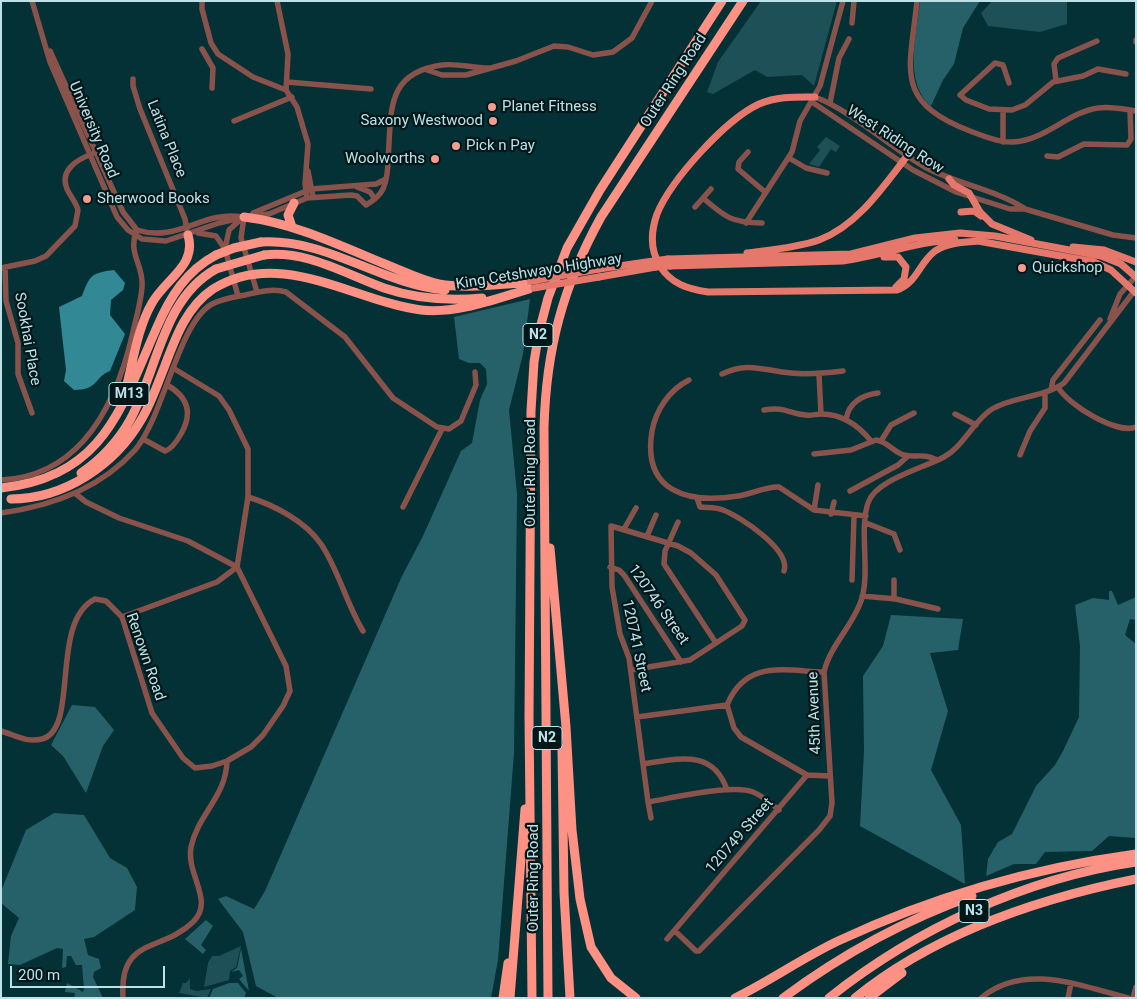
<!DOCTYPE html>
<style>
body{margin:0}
#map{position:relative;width:1137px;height:999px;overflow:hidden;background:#033136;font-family:Roboto,sans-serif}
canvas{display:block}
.frame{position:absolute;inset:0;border:2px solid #bde1e7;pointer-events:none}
.scale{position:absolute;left:10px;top:966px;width:155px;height:22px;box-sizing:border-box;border:2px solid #bde1e7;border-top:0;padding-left:6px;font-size:15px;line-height:18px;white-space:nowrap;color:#bde1e7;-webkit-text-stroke:4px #00171a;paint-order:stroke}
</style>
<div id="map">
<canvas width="1137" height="999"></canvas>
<div class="frame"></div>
<div class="scale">200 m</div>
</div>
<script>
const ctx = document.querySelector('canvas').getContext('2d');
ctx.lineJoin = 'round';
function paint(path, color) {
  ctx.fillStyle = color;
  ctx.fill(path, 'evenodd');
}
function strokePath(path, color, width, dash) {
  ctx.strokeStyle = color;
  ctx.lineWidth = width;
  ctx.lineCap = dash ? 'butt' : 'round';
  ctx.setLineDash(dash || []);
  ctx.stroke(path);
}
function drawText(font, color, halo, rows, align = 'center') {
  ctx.font = font + ' Roboto,sans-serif';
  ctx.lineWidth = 4.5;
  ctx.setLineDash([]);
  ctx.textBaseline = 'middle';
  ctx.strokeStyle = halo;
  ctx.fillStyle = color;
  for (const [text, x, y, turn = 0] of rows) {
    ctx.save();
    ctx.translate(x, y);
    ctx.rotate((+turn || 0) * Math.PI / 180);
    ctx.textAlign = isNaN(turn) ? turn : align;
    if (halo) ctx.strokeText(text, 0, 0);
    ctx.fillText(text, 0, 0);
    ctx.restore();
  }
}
paint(new Path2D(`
 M761,1H837L814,86L802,75L767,77L755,70L713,94L707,92L718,62Z
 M992,1H1067V24L1040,32L988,26L981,13Z
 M826,137L840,146L836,152L831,149L819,167L809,164L820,150L817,147Z
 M241,946L236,967L230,971L229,980L204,987L208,963L212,956H219Z
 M190,978V989L196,991L211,989L207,998L179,993L183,983H186Z`), '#1e5057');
paint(new Path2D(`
 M920,1H980L963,28L954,64L943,80L931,106C903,83 917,33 920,1Z
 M530,299L523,354L509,410L517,494L514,753L498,960L491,998H278L256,986L243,932L218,899L226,896L254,909L265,891L402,576L423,536L461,451L472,443L480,400L487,384L486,369L480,363H469L459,359L454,317Z
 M1109,591H1112L1118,605L1136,597V620L1130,619L1125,635L1136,644V838L1109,836L1092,851L1045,852L1036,864H1014L986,876L988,859L998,842L1012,834L1036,786L1055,765L1063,751L1079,717L1080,646L1075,605L1093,598L1109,600Z
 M891,615L963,619L958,650L930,653L948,711L931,770L961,825L965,884L860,826L864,751L863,676L883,646Z
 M72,705L95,707L114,730L103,746L86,793L63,756L51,745Z
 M54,813L84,815L110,858L127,868L137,887L135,910L94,937L84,939L88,955L99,959L101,968L94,972L93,977L103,998H74L75,993L65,992L67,983L83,992L84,989L82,965H76L71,956H67L66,967L62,968L63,949L57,948L20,965L8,964L11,936L19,918L1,903V891L26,830Z
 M206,920L213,926L201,945L206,950L203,954L185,939Z
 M241,949L249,991L239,979L243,976L239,970L231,972L237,968Z
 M229,983H238L246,993L244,998H209L213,989Z`), '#26616a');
paint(new Path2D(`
 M114,270L125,283L123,290L111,300L110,315L125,334L110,371C94,377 99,390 74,390L64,381L66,370L59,307L82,296C90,275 91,273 114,270Z`), '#328995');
strokePath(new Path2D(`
 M32,1L50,62L117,217L128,230L142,239L166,241L219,223L244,217L269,214L307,198L351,195L357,196L366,205C373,201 379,197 383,189C387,180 388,169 388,159C392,113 384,73 442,65C458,63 472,68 488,68
 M202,1V9L211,43L218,54L253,77L286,90
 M277,1L288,54L286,90L297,107L308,144L305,184L307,198
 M917,1C910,70 893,101 970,131C986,137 1004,145 1021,141C1049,136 1070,112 1098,108C1110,106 1124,109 1136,111
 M852,23L854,1
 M1136,40V42
 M202,49L213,68L212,88
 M50,51L123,212L137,230C178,243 203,210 242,217
 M427,70L442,75H466L516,61L554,46L568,47L593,55L613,52L632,38L652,1
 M133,79V86L140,109L185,219L187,231
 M1056,80L1054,64L1058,58L1097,41
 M287,82L371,89
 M1009,83L1003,65L995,63L960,95L966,100L989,109L1012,110L1025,105L1053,82L1083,76L1098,69L1126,74
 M815,97C852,111 888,146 925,167C956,184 994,189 1024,208
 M812,102L913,170L956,192L1010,209H1025L1113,235L1136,238
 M830,103L839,58L849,39
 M234,121L292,97
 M1003,142V111
 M748,152L739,162L738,169L765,192
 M1047,156L1058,157L1084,144L1127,145L1131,139L1130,110
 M789,158L806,168L827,173
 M308,171L313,197
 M357,187L370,192L375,199
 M703,198L711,189
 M695,207L703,198C725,217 732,223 762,223
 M253,213L311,189L376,184L386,179
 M244,217L241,238L257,292
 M746,223L792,152L800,121L820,86L843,1
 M198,233L216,236L225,249L238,296
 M225,249L229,230L240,220
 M5,267L6,301L18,343V374L32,413
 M1,268L35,261L46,256L75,226L78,210C76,202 70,196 67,189C59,170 78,159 92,154
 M1110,319L1120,294L1136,276
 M722,374C749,361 764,371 791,373C809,375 826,373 843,371
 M819,374L821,414
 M689,380C669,390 656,410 652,431C642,492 688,504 738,496C752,494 766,486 779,487L814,510L866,516
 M1058,387C1067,404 1117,435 1136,427
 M1051,390L1053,380L1100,320
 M764,410C786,406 789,414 806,415C811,416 816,414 821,414C842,414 859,426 871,441
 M955,414L976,425
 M846,420C848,403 862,395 878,393
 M143,439L165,451C172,449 177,441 181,434C193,413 188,397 167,385
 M881,441L891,425L914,413
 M814,454L851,450L876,440C886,441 892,450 901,454C914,459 922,452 937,460
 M1020,455L1030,431L1045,408V392
 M1,480C83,476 117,402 133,332C136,318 141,302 142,287C144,265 128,255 136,232
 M850,491L898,465L908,456
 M248,497C274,505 305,521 321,544C338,569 347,605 363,631
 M697,498L700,507C707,508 716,507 723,510C741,517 791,550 784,571
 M403,507L442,429
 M814,510L818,485
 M1,513C52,506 100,489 135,450C164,416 178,323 212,304C222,299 234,297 245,295C258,292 273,288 286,292L345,337L393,398L437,427L449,429L461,421L476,385L475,372
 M831,514L834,502
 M678,522L665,551L664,564L716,643
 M866,523L894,534L900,550
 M624,529L636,508
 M647,536L656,515
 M610,567L619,570L624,575L681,662
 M852,580L854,516
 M862,596L896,599L938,609
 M894,599V580
 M122,617L217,582L237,567L248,497V449L229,410L219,396L173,368
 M631,670L690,660L742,626L745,620L716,575L691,553L678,546L611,526L612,587L620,634L629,658L648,802L651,818
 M637,717L727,705
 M1,731C15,735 26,743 42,739C80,729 49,622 95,599L106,601L122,617L152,713L183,758L195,768L212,766L227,761L251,747L263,735L283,706L290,691L286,666L237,567L188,541L119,518L86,502L76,494
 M643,764C677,759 713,748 727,790
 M807,775L741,737L734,728L727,705C746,659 785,671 824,672
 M648,802C672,798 732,784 753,792C763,796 771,803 779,810
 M675,931L696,951H699L819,830L830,816L832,803L824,672C830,645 854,625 862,598C870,569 859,530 868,503C875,480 924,468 944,457C964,446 974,420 992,409C1014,396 1043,398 1064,383L1135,290
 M667,939L807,775L830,776
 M123,998C119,936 161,953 193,922C215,901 186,875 191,847C198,814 226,797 227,761
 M981,998C1024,962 1081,986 1128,998
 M1068,998L1071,983
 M1133,998L1136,987`), '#89534c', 5.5);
strokePath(new Path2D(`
 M815,97C796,97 778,96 759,104C725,120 671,180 657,214C651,231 650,250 660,266C671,284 688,289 708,292L897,290C917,283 919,263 935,251C948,242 966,242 982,241
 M949,179L954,185L969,193L980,212L992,224L1031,240
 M961,212L974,211L981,216
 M978,241L1094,262L1111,270L1136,293
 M1073,247L1104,250L1136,262
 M747,253C770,250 796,248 819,240C857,226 883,187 907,156
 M884,257H898L906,267L904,279L896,287
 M668,259L851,254L915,238L960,233L995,236L1101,256L1121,264L1136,277
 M670,266L843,261C881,256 917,241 955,240
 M599,269L653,261
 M599,277L656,267
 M523,283L537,280`), '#e6786b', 7);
strokePath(new Path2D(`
 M244,217C294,223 339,245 385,264C403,271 420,280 439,284C466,289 496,284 523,283
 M292,227L288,215L294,203
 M261,242C327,238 380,284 445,290
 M264,255C307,250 345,274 384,288C416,299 448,301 482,298
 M125,392C133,363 137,329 152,303C166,278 197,266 188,235
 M81,473C101,460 119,440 130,420C158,370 162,299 216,269
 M1,488C104,477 121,408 157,327C170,297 186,271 216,255
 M11,499C64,499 115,465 141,420C151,404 157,385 164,368C175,339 186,307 213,289C281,247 353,301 421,310C457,314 495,299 529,289
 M550,548L566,727L572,830L580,899L591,947L611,978L636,998
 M562,749L564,893L570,998
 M503,998L508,963
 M510,998L525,809
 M532,998L529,717L531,411L534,362L539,332L548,298L567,248L600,190L722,1
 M548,998L544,428C546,349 563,286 601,217L743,1
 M735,998C770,981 802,958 838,941C932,897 1033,868 1136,854
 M783,998C841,955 905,920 972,896
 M829,998C915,929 1026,878 1136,862
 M855,998C935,933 1036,899 1136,879
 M869,998L902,973`), '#fc9184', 9);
strokePath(new Path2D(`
 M653,261L668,259
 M656,267L670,266
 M537,280L599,269
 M534,288L599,277`), '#e6786b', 7);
strokePath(new Path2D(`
 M216,255L234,248L261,242
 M216,269L264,255`), '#fc9184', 9);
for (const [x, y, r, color] of [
 [492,107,5,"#f59c90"],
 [493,121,5,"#f59c90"],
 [456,146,5,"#f59c90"],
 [435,159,5,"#f59c90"],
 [87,199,5,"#f59c90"],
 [1022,268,5,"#f59c90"]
]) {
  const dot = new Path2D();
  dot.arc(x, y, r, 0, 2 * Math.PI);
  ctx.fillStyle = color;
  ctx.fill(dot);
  strokePath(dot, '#00171a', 2);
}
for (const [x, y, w] of [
 [538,335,30],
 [129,394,40],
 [547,738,30],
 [974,911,30]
]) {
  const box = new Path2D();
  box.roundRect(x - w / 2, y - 11.5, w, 23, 4);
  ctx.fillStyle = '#00171a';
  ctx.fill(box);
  strokePath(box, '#bde1e7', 1);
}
drawText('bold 14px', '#bde1e7', null, [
 ["N2",538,335],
 ["M13",129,394],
 ["N2",547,738],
 ["N3",974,911]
]);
drawText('15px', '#bde1e7', '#00171a', [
 ["Outer Ring Road",674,81,-57],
 ["University Road",93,130,67],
 ["Latina Place",166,139,68],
 ["West Riding Row",895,140,33],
 ["King Cetshwayo Highway",539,272,-9],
 ["Sookhai Place",27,339,80],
 ["Outer Ring Road",531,473,-90],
 ["120746 Street",658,605,55],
 ["120741 Street",636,646,78],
 ["Renown Road",145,657,71],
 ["45th Avenue",815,713,-92],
 ["120749 Street",740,836,-49],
 ["Outer Ring Road",534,878,-90]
]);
drawText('15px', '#bde1e7', '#00171a', [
 ["Planet Fitness",502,107],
 ["Saxony Westwood",483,121,"right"],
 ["Pick n Pay",466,146],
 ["Woolworths",425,159,"right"],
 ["Sherwood Books",97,199],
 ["Quickshop",1032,268]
], 'left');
</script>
